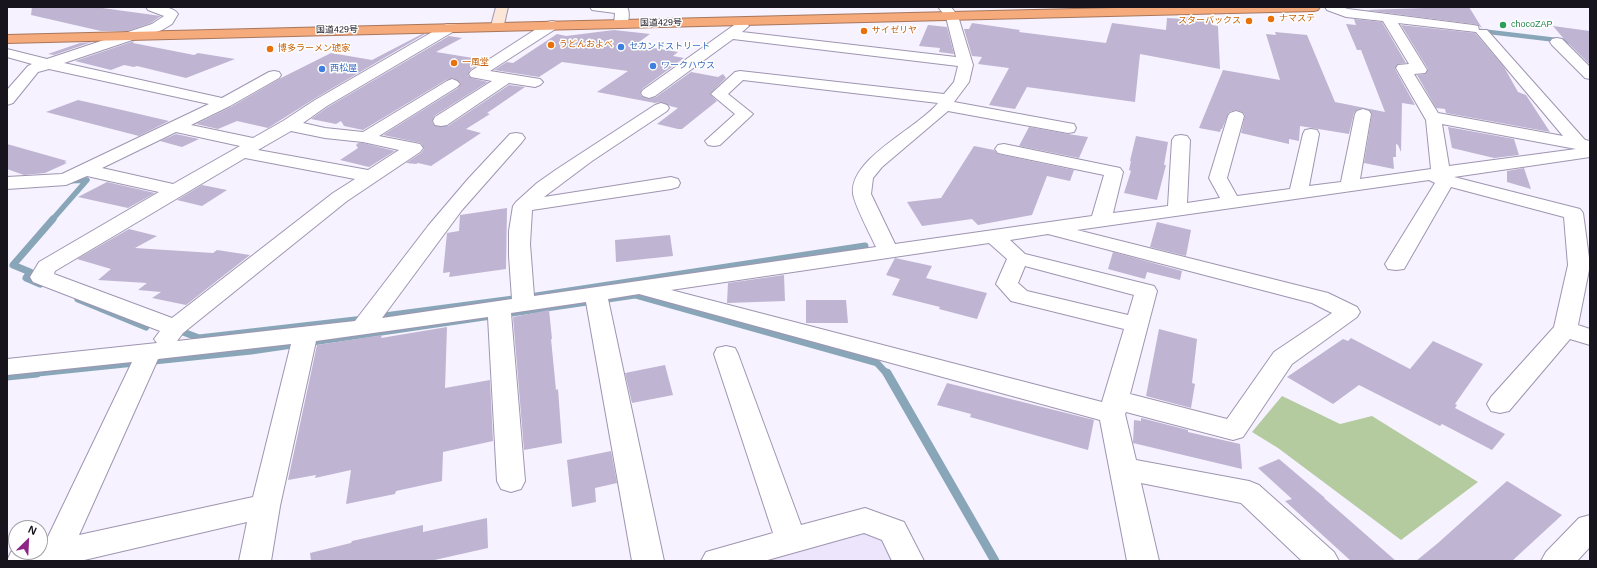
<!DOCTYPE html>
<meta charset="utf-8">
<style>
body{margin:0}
#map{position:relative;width:1597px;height:568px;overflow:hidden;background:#f6f2ff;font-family:Arial,sans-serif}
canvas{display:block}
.frame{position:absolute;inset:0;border:8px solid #18141e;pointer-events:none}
.north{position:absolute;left:8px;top:520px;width:40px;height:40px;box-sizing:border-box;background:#fff;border:1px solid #a3a1a5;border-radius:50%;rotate:24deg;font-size:11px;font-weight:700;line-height:16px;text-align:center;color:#18141e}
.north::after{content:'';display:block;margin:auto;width:14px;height:18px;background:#8f2488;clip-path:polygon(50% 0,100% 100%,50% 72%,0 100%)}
</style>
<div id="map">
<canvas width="1597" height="568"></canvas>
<div class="frame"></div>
<div class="north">N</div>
</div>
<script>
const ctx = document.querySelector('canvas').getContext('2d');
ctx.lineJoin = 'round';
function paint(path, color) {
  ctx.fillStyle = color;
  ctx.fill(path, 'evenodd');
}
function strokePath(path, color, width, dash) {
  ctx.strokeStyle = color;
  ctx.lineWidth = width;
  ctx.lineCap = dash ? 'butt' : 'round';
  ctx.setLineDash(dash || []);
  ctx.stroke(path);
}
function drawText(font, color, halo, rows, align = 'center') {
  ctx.font = font + ' Arial,"Noto Sans JP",sans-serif';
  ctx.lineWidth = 3;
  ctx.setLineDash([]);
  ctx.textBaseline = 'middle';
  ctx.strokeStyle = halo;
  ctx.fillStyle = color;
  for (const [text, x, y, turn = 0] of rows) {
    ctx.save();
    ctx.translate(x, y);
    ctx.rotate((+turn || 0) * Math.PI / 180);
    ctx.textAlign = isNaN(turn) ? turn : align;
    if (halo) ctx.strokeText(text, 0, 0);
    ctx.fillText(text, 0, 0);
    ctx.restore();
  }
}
paint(new Path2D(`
 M868,532L886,538L897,561H761Z`), '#ede5fc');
paint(new Path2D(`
 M1282,396L1340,424L1372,416L1478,482L1401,540L1278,448L1252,432Z`), '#b3cb9f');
strokePath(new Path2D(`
 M1481,31L1590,44`), '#89a6b8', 4.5);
strokePath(new Path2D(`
 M52,220L87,180L67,181`), '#89a6b8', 5.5);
strokePath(new Path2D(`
 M40,284L26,278L30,272L13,265L53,219
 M78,299L146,327
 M377,317L536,296L865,246
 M183,332L199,338L364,319
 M28,374L251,351L635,295L877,363L887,374`), '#89a6b8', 7);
strokePath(new Path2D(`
 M887,373L995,561
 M7,376L37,373`), '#89a6b8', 9);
paint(new Path2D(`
 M32,7H95L161,16L151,23L128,31H101L31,15Z
 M1455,7H1469L1482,28L1478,25L1473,24L1365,10Z
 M1185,17L1212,20V25L1218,26L1220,69L1140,54L1135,102L1027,87L1015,109L989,105L1009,68L978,64L982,57L972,56L964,29H969L972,23L1020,30L1019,32L1106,43L1112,23L1166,30L1167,18L1185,19Z
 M1354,19L1382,22L1406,63L1398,64L1395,69L1415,105L1402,103L1401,152L1398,145L1396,144V157H1393L1394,169L1364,163L1372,114L1369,110L1363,108L1357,110L1354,113L1349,134L1300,126L1299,141L1289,139V144L1241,133L1245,115L1242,112L1236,110L1229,112L1222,129H1221L1220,132L1199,128L1223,70L1280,80L1266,34L1276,35L1275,32L1307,35L1335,102L1385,112L1361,50H1357L1346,24L1356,25Z
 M928,25L947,27L954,54L939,52L940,48L919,46Z
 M1401,25L1475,33L1504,67L1518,92L1526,95L1550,132L1446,113L1445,109L1436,108L1417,75L1425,74L1428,69Z
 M1553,26L1590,31V65L1564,39Z
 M614,30L650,34L635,45L678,52L673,56L684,58L642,89L640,94L643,97L649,99L656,97L691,72L718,77L723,74L726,78L710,94L717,101L682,129H678L657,124L678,108L670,106L661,102L655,103L597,92L628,71L562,62L539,77L494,70L507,62L513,63L557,34L566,36Z
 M422,34H425L314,99L268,128L237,121L218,129L196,124L231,107L281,78L331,53L372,60Z
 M449,36L462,38L436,52L485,60L470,70L468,75L471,78L488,82L434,116L432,122L435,126H448L509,85L525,87L487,113L490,114L466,129L481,133L431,166L418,163L416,164L406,163L421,153L424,149L421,143L383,135L458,88L461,83L453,78L446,80L363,130L344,126L341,121L336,124L311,119L328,107Z
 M134,41L133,43L194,55L198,53L235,59L186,78L137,66L134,67L124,65L111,70L75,61Z
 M92,42L54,55L48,54L80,43Z
 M78,100L122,110L169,121L139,136L46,112Z
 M1029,127L1068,134L1088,137L1079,158L1019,146Z
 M1448,127L1514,139L1519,155L1494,158L1452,148Z
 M176,134L199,139L182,147L160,141Z
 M1136,136L1168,142L1164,165H1166L1157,200L1124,193L1131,171L1129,170L1131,161H1130Z
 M358,143H363L395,151L369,167L340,160L358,148L356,145Z
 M7,144L67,161L64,162L67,163L45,173L24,175L7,169Z
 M974,146L994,150L998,154L1074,170L1070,181L1047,176L1032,215L978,225L972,219L922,226L907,202L941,198Z
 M1524,168L1531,189L1507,182V171Z
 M107,182L155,193L128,208L78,197Z
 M202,185L227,190L202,206L177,200Z
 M507,208L506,269L449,277L450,272L443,273L447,233L459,231L460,215Z
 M1157,222L1191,230L1186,256L1150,247Z
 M129,229L157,236L135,248L213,253L217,250L250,255L186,305L152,298L161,292L138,290L147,283L98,280L111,269L77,259Z
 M670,235L673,256L616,262L615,240Z
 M1113,252L1182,271L1180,280L1147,272L1145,279L1108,269Z
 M895,258L932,266L926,278L987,293L977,319L939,309L940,307L892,295L900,279L886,275Z
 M784,275L785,301L727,303L728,283Z
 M806,300H846L848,323H806Z
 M549,310L552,339H551L556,390L558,389L562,443L524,450L513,317Z
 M447,327L445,388L490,380L493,441L443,452L442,481L396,491L395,494L346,504L351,470L315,478L316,475L288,480L317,345L382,335L381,338Z
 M1159,329L1197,339L1192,383L1195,384L1191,408L1146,396Z
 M1351,338L1410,369L1433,341L1483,364L1455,404L1457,405L1455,408L1505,434L1492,450L1442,424L1440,426L1359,385L1333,404L1287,377L1343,339L1348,341Z
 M665,365L673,395L632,403L625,373Z
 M947,383L1094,420L1088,450L970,417L971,414L937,405Z
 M1141,418L1188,430V432L1240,444L1242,469L1133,443L1134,420L1141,421Z
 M611,451L617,483L595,488L596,502L572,507L567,460Z
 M1279,459L1325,498H1324L1396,561H1351L1285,501L1292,499L1258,468Z
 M1507,481L1562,515L1512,561H1416L1438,543Z
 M487,518L488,548L430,561H311L310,553L351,543L352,541L423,525V532Z`), '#bfb4d2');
const street = new Path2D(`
 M146,7C156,7 172,5 178,14L172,24L162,30L64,63L222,98L269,72L274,71L279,72L281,75L279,78L230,106L191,125L253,138L283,121L315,100L446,24H456L458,27L456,30L327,106L303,123L325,128L363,132L447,81L452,79L457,81L460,84L457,87L379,136L420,144L423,148L420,152L347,201L183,333L177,341L355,321L428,226L468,179L510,134L516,133L522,134L525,138L522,142L462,210L382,318L512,299L509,256V231L513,206L516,202L537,183L557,169L655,105L661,103L667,105L669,108L667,111L592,161L544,197L671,177L678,179L680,183L678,187L671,189L532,210L530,244L534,296L876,247C871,236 853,202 853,193C850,158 918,128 938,103L743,80L728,94L753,114L720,145L714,146L708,145L705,141L735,114L711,94L735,72L740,71L944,94L954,82L958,66L733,39L655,96L649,98L643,96L641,93L643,90L737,23H747L749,26L742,32L956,57L946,17L938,7H951L958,16L973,65L969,82L954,102L1068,123L1074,124L1076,128L1074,132L1068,133L948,111L882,167L873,178L871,194L895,244L1092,216L1104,175L998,153L995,149L998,145L1004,144L1120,168L1123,172L1113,213L1168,206L1172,140L1175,136L1181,135L1187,136L1190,140L1187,203L1220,198L1209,178L1228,116L1230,113L1236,111L1242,113L1244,116L1227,178L1237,196L1290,189L1303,134L1305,130L1311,129L1317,130L1319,134L1309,186L1341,182L1355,114L1357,111L1363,109L1369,111L1371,114L1360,179L1431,169L1426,120L1396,68L1398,65L1409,64L1383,21L1346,17L1327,10L1325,7H1342L1348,9L1473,25L1478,26L1479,30H1487L1585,140L1590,141V157L1454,177L1580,209L1583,213L1590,265L1578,325L1590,329V345L1570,339L1509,411L1500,413L1491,411L1487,404L1491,397L1554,327L1568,265L1564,217L1451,187L1404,269L1396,270L1388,269L1385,264L1435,183L1429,180L1077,230L1328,293L1357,307L1360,312L1357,317L1292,364L1243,437L1233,440L1126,412L1125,414L1136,460L1249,481L1259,485L1334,552L1339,561H1302L1241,503L1141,483L1159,561H1127L1100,420L639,294L608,299L664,561H632L586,302L511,313L525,481L521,489L511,492L501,489L497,481L488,317L316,341L280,506L271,561H239L247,522L80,561H7L11,552L16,550V552H40V544L45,543L132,362L7,375V359L157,343L154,339L160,331L33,282L30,277L39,262L159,192L87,176L66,185L7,189V177L62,174L209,104L49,69L38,72L13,103L7,105V90L28,66L32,64L7,57V49L47,59L152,24L164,16L148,10ZM1398,23L1476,32L1563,136L1438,113L1414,74L1425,73L1427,70ZM1442,124L1576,149L1449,166ZM291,131L325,138L363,142L399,150L368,170L258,150ZM176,132L240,146L173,184L102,168ZM245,158L355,179L333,193L172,318L54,274L55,271ZM1048,234L1312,303L1332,313L1274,352L1227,419L1130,394L1157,291L1154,286L1025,254L1010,240ZM989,243L1007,259L996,284L1011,301L1124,329L1102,402L671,290ZM1025,266L1134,295L1128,315L1027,291L1018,283ZM291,344L253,497L79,535L158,359Z
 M590,7H627C630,12 629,22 626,27H616L614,24L615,13L592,10Z
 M552,21L557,22L559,25L557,28L490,71L540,79L543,82L540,85L535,87L509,83L447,125L441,126L435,125L433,121L435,117L492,81L471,77L469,74L471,71L547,22Z
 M1557,38L1562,39L1590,67V79L1585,78L1552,45L1550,42L1552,39Z
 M726,346L735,348L738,354L801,525L865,508L904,522L924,561H892L882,540L864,533L764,561H701L706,552L773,533L714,354L717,348Z
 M1590,515V547L1577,561H1541L1546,552L1579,518Z`);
const secondary = new Path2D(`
 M496,7H508L503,29H493L491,26Z`);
const highway = new Path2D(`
 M1157,7H1320L1318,10L1314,11L7,43V35Z`);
strokePath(street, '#9f95b1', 2);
strokePath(secondary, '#9f95b1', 2);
strokePath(highway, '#a8765b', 2);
paint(street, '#fff');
paint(secondary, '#fce6d8');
paint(highway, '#f6ab7c');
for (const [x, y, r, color] of [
 [1271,19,4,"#e8710a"],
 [1249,21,4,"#e8710a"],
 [1503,25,4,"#2e9e5b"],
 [864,31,4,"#e8710a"],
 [551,45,4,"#e8710a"],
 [621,47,4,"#3f7fe0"],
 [270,49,4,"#e8710a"],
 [454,63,4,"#e8710a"],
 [653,66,4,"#3f7fe0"],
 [322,69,4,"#3f7fe0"]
]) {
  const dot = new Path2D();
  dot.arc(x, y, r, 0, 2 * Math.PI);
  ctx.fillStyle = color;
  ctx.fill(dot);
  strokePath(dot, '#fff', 1.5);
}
drawText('9px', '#c56008', '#fff', [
 ["ナマステ",1279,19],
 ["スターバックス",1241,21,"right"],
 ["サイゼリヤ",872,31],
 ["うどんおよべ",559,45],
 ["博多ラーメン琥家",278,49],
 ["一風堂",462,63]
], 'left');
drawText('9px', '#18141e', '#fff', [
 ["国道429号",661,23,-1],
 ["国道429号",337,30,-1]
]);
drawText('9px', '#27864d', '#fff', [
 ["chocoZAP",1511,25]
], 'left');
drawText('9px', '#366cbe', '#fff', [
 ["セカンドストリート",629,47],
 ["ワークハウス",661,66],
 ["西松屋",330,69]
], 'left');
</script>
